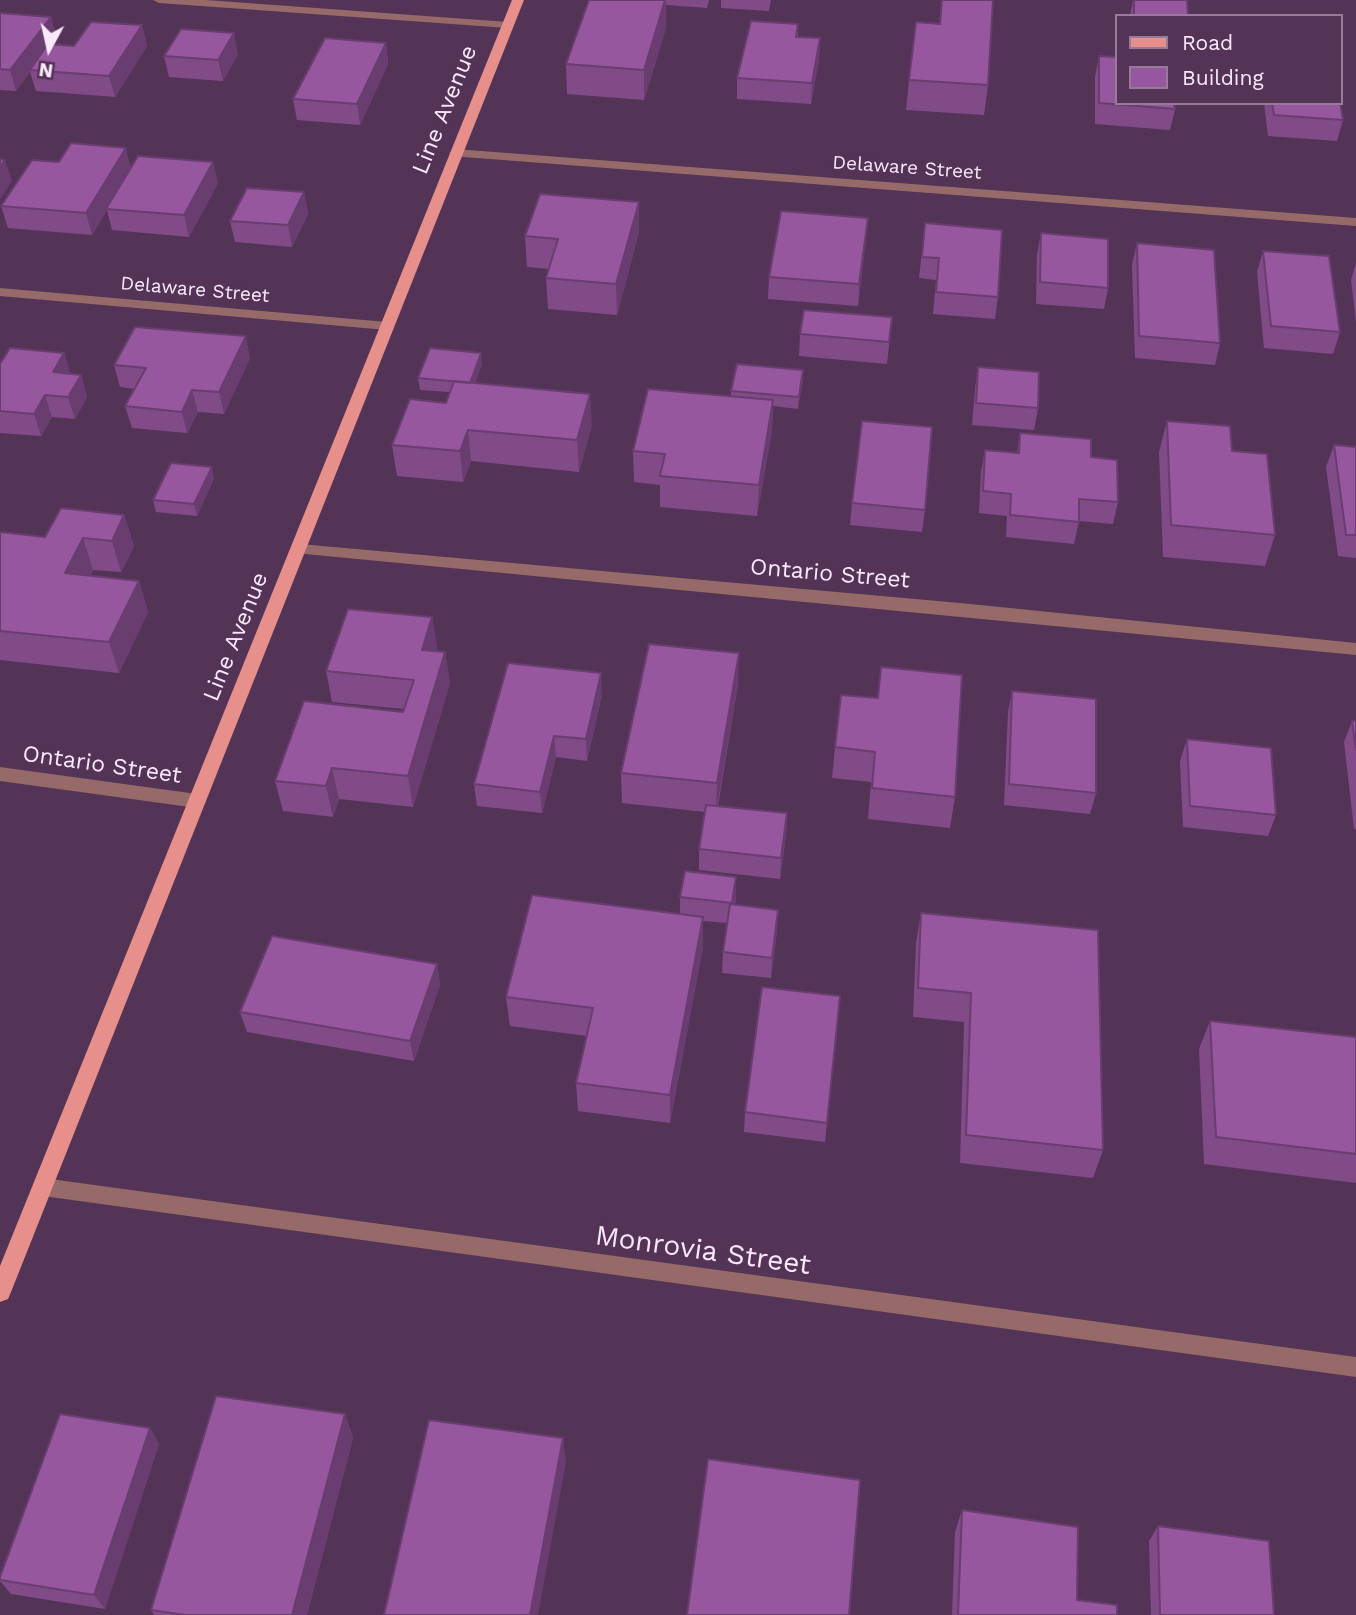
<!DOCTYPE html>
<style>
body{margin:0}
#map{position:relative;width:1356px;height:1615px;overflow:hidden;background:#533457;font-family:"Work Sans",sans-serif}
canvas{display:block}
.legend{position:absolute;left:1115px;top:14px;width:228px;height:91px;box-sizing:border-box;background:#533457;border:2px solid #977c9a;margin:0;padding:9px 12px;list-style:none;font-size:21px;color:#fce9fe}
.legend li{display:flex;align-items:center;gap:14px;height:35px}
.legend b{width:35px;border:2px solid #977c9a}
.north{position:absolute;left:14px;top:14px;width:70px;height:70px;-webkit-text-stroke:5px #533457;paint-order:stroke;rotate:188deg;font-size:19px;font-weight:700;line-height:28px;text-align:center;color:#fce9fe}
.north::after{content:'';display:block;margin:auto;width:24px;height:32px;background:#fce9fe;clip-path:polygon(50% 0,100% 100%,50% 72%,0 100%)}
</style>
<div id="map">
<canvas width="1356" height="1615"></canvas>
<ul class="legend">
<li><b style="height:9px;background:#e78f8b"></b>Road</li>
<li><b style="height:19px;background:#96579e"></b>Building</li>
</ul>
<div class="north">N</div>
</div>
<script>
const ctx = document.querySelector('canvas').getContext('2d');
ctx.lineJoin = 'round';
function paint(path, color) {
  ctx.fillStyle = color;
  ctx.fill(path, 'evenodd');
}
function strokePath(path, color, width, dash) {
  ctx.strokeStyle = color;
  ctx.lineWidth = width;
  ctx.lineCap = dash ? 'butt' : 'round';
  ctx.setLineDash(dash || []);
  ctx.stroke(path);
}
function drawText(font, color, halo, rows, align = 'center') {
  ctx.font = font + ' "Work Sans",sans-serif';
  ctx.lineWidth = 6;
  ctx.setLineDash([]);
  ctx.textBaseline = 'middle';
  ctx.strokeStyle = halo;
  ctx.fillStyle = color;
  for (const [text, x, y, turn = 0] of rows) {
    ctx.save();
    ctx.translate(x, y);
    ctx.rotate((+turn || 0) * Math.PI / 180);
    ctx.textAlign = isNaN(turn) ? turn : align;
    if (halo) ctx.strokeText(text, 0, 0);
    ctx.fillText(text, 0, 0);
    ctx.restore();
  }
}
paint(new Path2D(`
 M153,0H206L508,22L514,25L508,28L159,3Z
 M455,149L1356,218V226L451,156L449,153Z
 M0,288L387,322L394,326L387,330L0,296Z
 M300,544L960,603L1356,643V655L295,553L292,549Z
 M0,767L197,794L203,796L206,801L203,806L197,808L0,781Z
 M43,1178L1356,1357V1377L43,1196L36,1193L33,1187L36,1181Z`), '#966a68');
paint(new Path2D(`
 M512,0H524L11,1292L8,1299L0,1302V1266Z`), '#e78f8b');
paint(new Path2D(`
 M589,0H709L707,8L666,5V28L644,100L567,94L566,64Z
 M721,0H771L769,11L721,8Z
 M1133,0H1187L1188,16H1130Z
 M0,13L51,17L56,37L51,45L74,46L142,25L147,46L115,97L36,91L30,72L16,91L0,90Z
 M798,24V37L820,38L819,59L811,104L737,99V78Z
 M386,43L388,64L360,125L297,120L293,99Z
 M238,54L223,81L169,77L164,56Z
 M1099,56L1175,109L1170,130L1095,124V77Z
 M909,80L988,85L984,115L906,110Z
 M1264,103H1340L1343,120L1337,141L1268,136Z
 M131,167L218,183L189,237L112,230L107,210L92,235L8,228L1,206Z
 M304,192L308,214L292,247L235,242L230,221Z
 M925,223L998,297L995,319L933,314L936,280L919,278Z
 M639,232L617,315L548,309L546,278L549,269L527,267L525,236Z
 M1041,233L1108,288L1104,309L1036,304L1037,255Z
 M866,239L858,306L768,299L769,277Z
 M1137,243L1220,343L1215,365L1135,358L1132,265Z
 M1263,251L1340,332L1333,354L1264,348L1257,272Z
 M1356,263V322L1351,280Z
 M892,317L887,364L799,356L800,334Z
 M64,353L70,374L81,375L87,397L75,419L52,417L41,436L0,433V364Z
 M250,358L224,414L198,412L187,433L132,428L125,406L135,389L120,387L114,365Z
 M482,364L475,383L592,425L579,472L471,461L463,482L397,476L392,445L446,403L450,392L420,390L418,378Z
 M978,367L1038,408L1034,430L972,425L975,389Z
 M803,370L798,409L773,406L772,431L757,516L660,507V485L634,482L633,451L731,396V391Z
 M1167,421L1232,451L1275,535L1265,566L1163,557L1159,452Z
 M1020,433L1091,457L1118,502L1113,524L1079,521L1074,544L1006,537L1007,516L979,513L981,472L985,450L1017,453Z
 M1334,445L1356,447V558L1338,556L1326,467Z
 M214,478L197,516L156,512L153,500Z
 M852,503L925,510L922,532L850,525Z
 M124,515L134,546L121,572L93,570L90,576L139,581L148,612L119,673L0,660V532L45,537Z
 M432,617L437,648L436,651L445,652L450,683L413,807L339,799L333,817L283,811L275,781L403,712L404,709L332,702L326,671Z
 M881,667L955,797L950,828L868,819L871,782L832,778L835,747L878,698Z
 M738,684L718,806L787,813L786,835L780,879L699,870V849L705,812L622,803L621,773Z
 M1012,691L1096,793L1090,814L1004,805L1008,712Z
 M602,695L587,761L556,757L542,813L477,806L474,784Z
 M1352,721H1356V829H1354L1344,742Z
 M1187,739L1276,815L1268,836L1183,827L1180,761Z
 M680,897L736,898L735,905L777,931L771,978L722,973L723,952L727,923L703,921V947L670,1123L578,1111L576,1083L587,1036L510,1026L506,997L680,914Z
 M921,913L1103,1150L1093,1178L960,1163L964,1022L913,1017L916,943Z
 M437,964L440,985L414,1061L247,1032L240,1012Z
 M840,996L825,1142L744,1132L745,1112Z
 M1210,1021L1356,1037V1183L1204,1164L1199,1049Z
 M345,1414L353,1438L307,1615H154L151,1610Z
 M150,1428L159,1444L105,1609L11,1594L0,1581V1577Z
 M962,1510L1077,1600L1117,1615H952L955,1532Z
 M1158,1526L1274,1615H1151L1149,1541Z`), '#814b88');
paint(new Path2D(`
 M666,0V28L644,100V70Z
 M51,17L56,37L32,70H30V72L16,91L10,70Z
 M142,25L147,46L115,97L109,76Z
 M234,33L238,54L223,81L218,60Z
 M820,38L819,59L811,104L812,83Z
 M386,43L388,64L360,125L357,104Z
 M126,148L131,169L106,209L107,210L92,235L86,213Z
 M5,160L12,181L0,199V167Z
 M213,162L218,183L189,237L184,215Z
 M304,192L308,214L292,247L288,225Z
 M639,202V232L617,315L616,284Z
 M868,218L866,239L858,306L859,284Z
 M246,336L250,358L224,414L219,392Z
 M64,353L71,375L53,372Z
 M481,353L482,364L471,394L470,383Z
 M803,370V381L798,409L799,397Z
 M81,375L87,397L75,419L68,397Z
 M192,390L198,412L187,433L182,412Z
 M590,394L592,425L579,472L577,440Z
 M45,395L52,417L41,436L34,414Z
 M773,400L772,431L757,516L759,485Z
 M468,430L471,461L463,482L460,451Z
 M212,467L214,478L197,516L194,504Z
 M124,515L134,546L121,572L112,541Z
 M83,538L93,570L75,604L65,573Z
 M139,581L148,612L119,673L109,642Z
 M432,617L437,648L426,681L422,650Z
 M445,652L450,683L413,807L408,776Z
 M739,653L738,684L716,813L717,783Z
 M601,673L602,695L587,761L586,739Z
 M554,736L556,757L542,813L540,792Z
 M332,768L339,799L333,817L326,786Z
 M787,813L786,835L780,879L781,858Z
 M736,877V898L732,924V903Z
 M778,910L777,931L771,978L772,958Z
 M703,917V947L670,1123V1095Z
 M437,964L440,985L414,1061L410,1041Z
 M345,1414L353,1438L307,1615H292Z
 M150,1428L159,1444L105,1609L94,1595Z
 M563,1438L566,1462L538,1615H530Z`), '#693d6f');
const building = new Path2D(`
 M589,0H665L644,70L566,64Z
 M942,0H993L988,85L909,80L916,22L940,24Z
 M1134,0H1187L1188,16H1134Z
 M0,13L51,17L10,70L0,69Z
 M751,21L798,24L796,37L820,38L812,83L737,78Z
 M91,22L142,25L109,76L30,70L48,44L74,46Z
 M181,29L234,33L218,60L164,56Z
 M325,38L386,43L357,104L293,99Z
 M1099,56L1116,57V103H1174L1175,109L1099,103Z
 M1340,101L1343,120L1274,115L1272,103H1340Z
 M71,143L126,148L86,213L1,206L32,160L59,162Z
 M138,156L213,162L184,215L106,209Z
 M0,159L5,160L0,167Z
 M247,188L304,192L288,225L230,221Z
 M540,194L639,202L616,284L546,278L558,239L525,236Z
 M781,211L868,218L859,284L769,277Z
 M925,223L1002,230L998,297L936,292L939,258L922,257Z
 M1041,233L1108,239V288L1040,282Z
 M1137,243L1214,250L1220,343L1139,336Z
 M1263,251L1329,256L1340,332L1271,326Z
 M804,310L892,317L889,342L800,334Z
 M135,327L246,336L219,392L192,390L182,412L125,406L146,368L114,365Z
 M10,348L64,353L53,372L81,375L68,397L45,395L34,414L0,411V364Z
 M430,348L481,353L470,383L418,378Z
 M737,364L803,370L799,397L731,391Z
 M978,367L1039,372L1038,408L976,403Z
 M454,381L590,394L577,440L468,430L460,451L392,445L410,399L446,403Z
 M648,389L773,400L759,485L660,476L665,454L633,451Z
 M862,421L932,427L925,510L852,503Z
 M1167,421L1230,426L1232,451L1267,454L1275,535L1171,525Z
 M1020,433L1091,439V457L1117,460L1118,502L1079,499V522L1010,515L1011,494L983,491L985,450L1019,453Z
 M1334,445L1356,447V535H1346Z
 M171,463L212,467L194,504L153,500Z
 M61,508L124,515L112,541L83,538L65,573L139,581L109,642L0,631V532L45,537Z
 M348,609L432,617L422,650L445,652L408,776L332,768L326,786L275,781L304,701L403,712L414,680L326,671Z
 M649,644L739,653L717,783L621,773Z
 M508,663L601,673L586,739L554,736L540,792L474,784Z
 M881,667L962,675L955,797L872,788L875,752L835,747L841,695L878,698Z
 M1012,691L1096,699V793L1009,784Z
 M1352,721H1356V750Z
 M1187,739L1271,748L1276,815L1190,806Z
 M706,805L787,813L781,858L699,849Z
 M685,871L736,877L732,903L680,897Z
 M532,895L703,917L670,1095L576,1083L593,1008L506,997Z
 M730,904L778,910L772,958L723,952Z
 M921,913L1098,930L1103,1150L966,1135L971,993L918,988Z
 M272,936L437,964L410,1041L240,1012Z
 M762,987L840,996L827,1123L745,1112Z
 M1210,1021L1356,1037V1154L1216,1137Z
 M216,1396L345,1414L292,1615H185L151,1610Z
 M60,1414L150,1428L94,1595L0,1580V1577Z
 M429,1420L563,1438L530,1615H384Z
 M708,1459L860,1480L849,1615H687Z
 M962,1510L1078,1527L1077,1600L1117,1605V1615H958Z
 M1158,1526L1269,1541L1274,1615H1160Z`);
paint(building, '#96579e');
strokePath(building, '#693d6f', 2);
drawText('19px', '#fce9fe', '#533457', [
 ["Delaware Street",907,168,4],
 ["Delaware Street",195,290,5]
]);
drawText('23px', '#fce9fe', '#533457', [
 ["Line Avenue",445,110,-68],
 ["Ontario Street",830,574,5],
 ["Line Avenue",236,637,-68],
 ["Ontario Street",102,765,8]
]);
drawText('28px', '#fce9fe', '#533457', [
 ["Monrovia Street",703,1251,8]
]);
</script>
